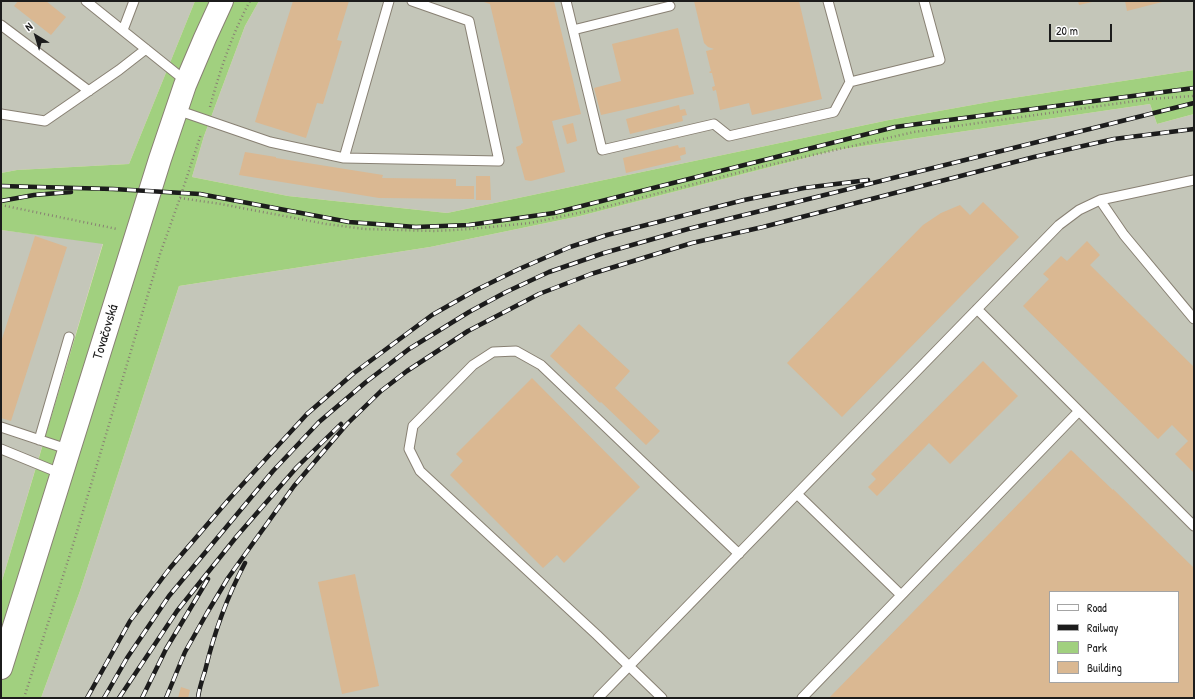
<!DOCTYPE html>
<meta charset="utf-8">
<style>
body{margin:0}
#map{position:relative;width:1195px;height:699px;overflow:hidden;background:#f4e4ca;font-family:"Patrick Hand",sans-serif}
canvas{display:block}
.frame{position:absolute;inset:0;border:2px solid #1c1c1c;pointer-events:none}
.legend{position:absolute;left:1049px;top:591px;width:130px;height:92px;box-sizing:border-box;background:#fff;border:1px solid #a4a4a4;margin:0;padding:5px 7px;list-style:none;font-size:12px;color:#1c1c1c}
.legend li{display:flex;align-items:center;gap:8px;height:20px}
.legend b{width:20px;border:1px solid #a4a4a4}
.north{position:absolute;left:16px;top:16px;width:40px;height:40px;-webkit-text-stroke:3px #fff;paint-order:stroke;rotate:322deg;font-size:11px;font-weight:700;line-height:16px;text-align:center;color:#1c1c1c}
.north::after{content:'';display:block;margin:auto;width:14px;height:18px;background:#1c1c1c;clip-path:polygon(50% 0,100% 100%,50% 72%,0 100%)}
.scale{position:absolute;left:1049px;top:24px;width:63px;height:18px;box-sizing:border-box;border:2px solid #1c1c1c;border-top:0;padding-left:5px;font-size:12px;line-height:14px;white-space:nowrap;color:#1c1c1c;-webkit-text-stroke:3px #fff;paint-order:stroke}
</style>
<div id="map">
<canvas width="1195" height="699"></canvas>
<div class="frame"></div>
<ul class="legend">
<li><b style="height:5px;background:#fff"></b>Road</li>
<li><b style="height:5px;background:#1c1c1c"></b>Railway</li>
<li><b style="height:11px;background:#a1d07f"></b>Park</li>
<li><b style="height:11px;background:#dab892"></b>Building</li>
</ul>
<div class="north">N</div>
<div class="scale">20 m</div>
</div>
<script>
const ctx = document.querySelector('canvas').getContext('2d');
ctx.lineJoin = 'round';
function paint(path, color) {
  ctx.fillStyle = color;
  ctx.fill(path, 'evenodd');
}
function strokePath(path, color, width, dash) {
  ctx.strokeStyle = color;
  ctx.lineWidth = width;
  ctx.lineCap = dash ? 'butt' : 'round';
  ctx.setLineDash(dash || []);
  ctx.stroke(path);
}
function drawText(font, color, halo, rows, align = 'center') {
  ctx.font = font + ' "Patrick Hand",sans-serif';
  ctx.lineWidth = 3;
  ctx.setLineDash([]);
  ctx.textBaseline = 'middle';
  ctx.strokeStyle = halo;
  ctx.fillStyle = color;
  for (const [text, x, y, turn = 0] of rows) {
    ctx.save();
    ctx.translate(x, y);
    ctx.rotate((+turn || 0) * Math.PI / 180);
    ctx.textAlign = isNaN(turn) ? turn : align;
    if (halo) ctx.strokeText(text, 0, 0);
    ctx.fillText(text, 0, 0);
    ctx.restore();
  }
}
paint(new Path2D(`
 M1,1H195L129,164L17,170L1,173Z
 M259,1H1194V70L1000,100L889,120L447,213L288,196L192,177L204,136L245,26Z
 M1150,104L1157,124L1194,114V698H41L80,591L179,286L430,247L580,216L836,150ZM1050,592H1178V682H1050Z
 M1,230L103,243L1,584Z`), '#c4c6b9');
paint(new Path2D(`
 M195,1H259L245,26L204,136L192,177L288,196L447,213L889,120L1000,100L1194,70V114L1157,124L1150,104L836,150L580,216L430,247L179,286L80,591L41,698H1V584L103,244L1,230V173L17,170L129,164Z`), '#a1d07f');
paint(new Path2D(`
 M18,1H46L66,17L51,35L14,6Z
 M293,1H349L337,40L342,41L323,104L317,103L306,138L255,122Z
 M481,1H554L581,114L552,121L565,172L531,181L525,180L516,147L521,145V144L523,143L490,4Z
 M694,1H799L822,99L752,115L749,103L720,110L716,90L713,91L712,87L715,86L712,73H710L709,72L711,71L706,51L714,49L708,47L704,43Z
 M1078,1H1092V2L1079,5Z
 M1125,1H1162V2L1127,11Z
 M678,28L694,94L601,115L594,88L621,81L612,44Z
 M679,105L680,110L685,109L687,115L682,116L683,121L630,134L626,119Z
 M573,123L577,141L567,144L562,126Z
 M678,145L679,148L685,147L686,154L680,156L681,160L626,173L623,158Z
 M245,152L276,157V158L383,175L382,178L456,179V186H474V199L379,198L239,175Z
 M476,176H490L491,200H476Z
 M983,202L1019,237L842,417L787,363L923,225L941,213L960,205L970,215Z
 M35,236L67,247L11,421L1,418V342Z
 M1087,241L1100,255L1090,265L1194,367V473L1175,454L1188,441L1172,425L1158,439L1023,306L1049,279L1043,274L1061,256L1067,261Z
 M579,324L630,371L615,388L660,431L646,445L601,402L600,403L550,356Z
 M983,361L1018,396L950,464L929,443L877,496L868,487L876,479L871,474Z
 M532,378L640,487L564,563L557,555L543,568L450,475L463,461L456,454Z
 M1071,450L1113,490V489L1194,568V695L1191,698H829ZM1050,592H1178V682H1050Z
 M355,574L379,686L342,694L318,582Z
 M181,687L190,690L188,698H178Z`), '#dab892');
const service = new Path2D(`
 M86,1L187,82
 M566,1L602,150L714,124L729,136L834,112L850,82
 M828,1L850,82L940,60L924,1
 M1,25L89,91
 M123,30L134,1
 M573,30L670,6
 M177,110L270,142L344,158L499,161L469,21L412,1
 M1,114L45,121L119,70L146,49
 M344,158L389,1
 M1100,200L1124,235L1194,319
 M977,309L1194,526
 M1,427L70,450
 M39,440L69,337
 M1,449L62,474
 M797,494L901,595
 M598,698L1059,225L1079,210L1100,200L1194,180
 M662,698L597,635L420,471L409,449L413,426L473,365L493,352L516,351L541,365L739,554
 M802,698L1079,411`);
const secondary = new Path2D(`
 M1,668L160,159L185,85L205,38L222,1`);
strokePath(service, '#888073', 11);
strokePath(secondary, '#888073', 24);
strokePath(new Path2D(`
 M210,107C220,70 232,34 250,1
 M180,198L221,204L326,224L365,229L435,231L471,229L530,223L597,209L760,167L914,132L1150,99L1193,96L1194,97
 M1,205L117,229
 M24,698L72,548L160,254L180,198L201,134`), '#888073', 2.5, [1, 3]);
strokePath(service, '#fff', 9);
strokePath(secondary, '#fff', 22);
const rail = new Path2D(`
 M1,186L113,189L200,194L349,222L416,227L469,225L554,213L895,127L1194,88
 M1,201L34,195L71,192
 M87,698L130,621L170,568L230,498L307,414L354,373L432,315L476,290L519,269L570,247L607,235L744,200L804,188L868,180
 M104,698L127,658L169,596L273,471L319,422L366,382L409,349L469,312L506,292L549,272L604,253L688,229L1194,103
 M119,698L177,611L237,536L297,467L341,424
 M142,698L166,649L208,579
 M166,698L185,652L207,613L228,578L294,486L347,424L381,391L407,371L468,331L539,294L591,274L692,243L763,227L1034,157L1114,139L1194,129
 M198,698C199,689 202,680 205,671C214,633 227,597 245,563`);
strokePath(rail, '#1c1c1c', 4.5);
strokePath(rail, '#fff', 3, [9]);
drawText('14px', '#1c1c1c', '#fff', [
 ["Tovačovská",106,332,-73]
]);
</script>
